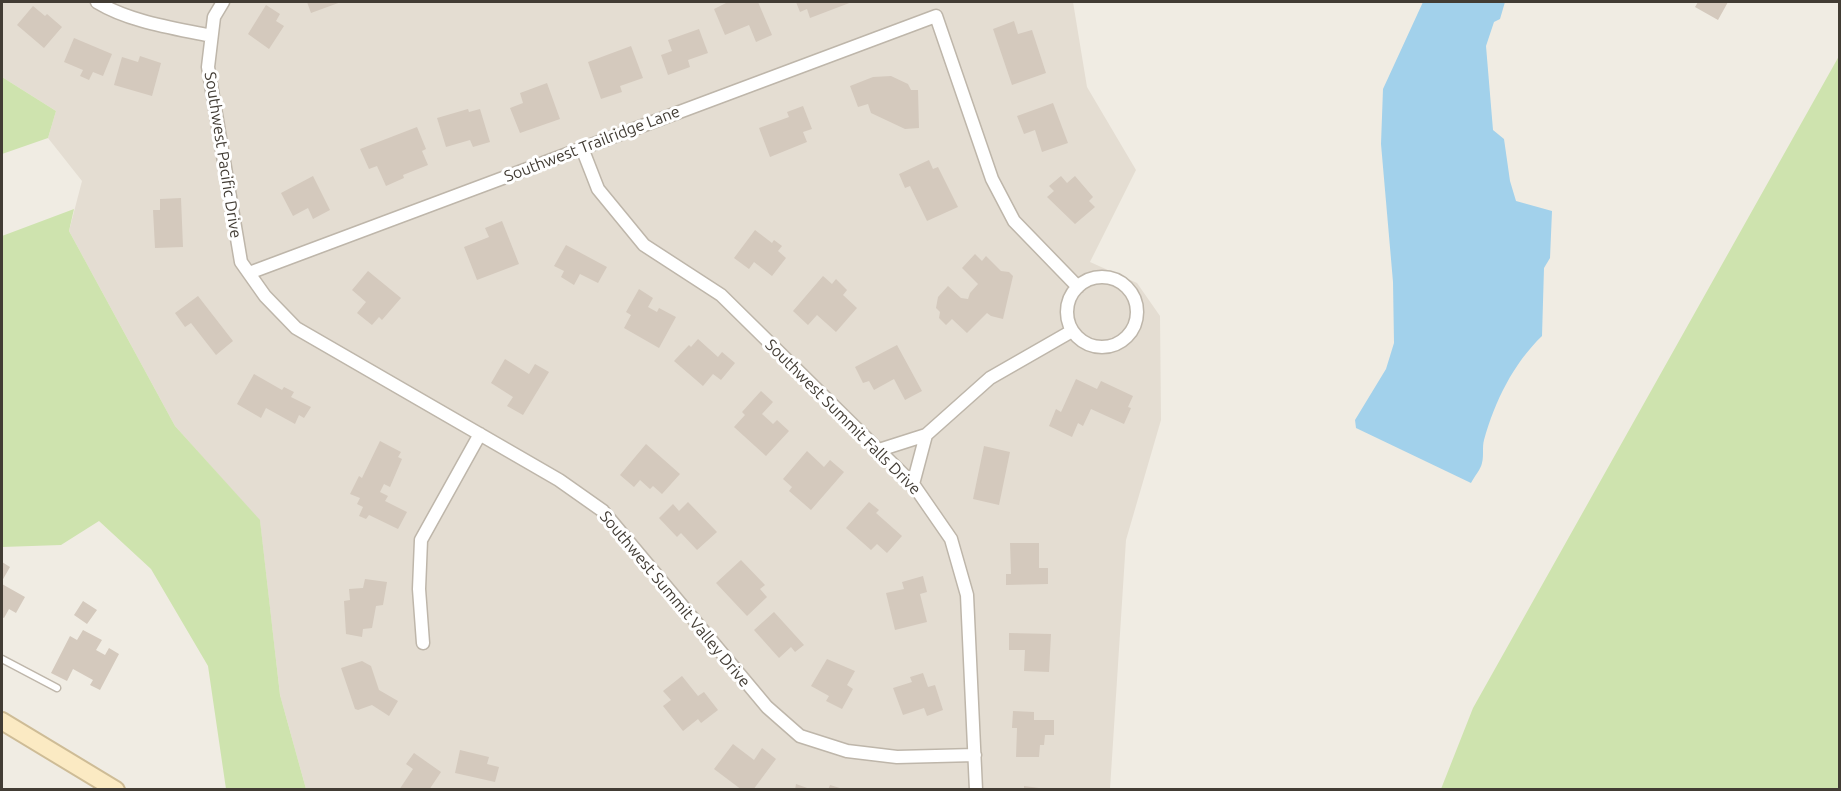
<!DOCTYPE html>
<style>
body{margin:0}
#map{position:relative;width:1841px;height:791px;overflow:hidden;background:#f0ece3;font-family:Ubuntu,sans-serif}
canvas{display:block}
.frame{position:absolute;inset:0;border:3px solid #423c34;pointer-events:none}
</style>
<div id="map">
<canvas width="1841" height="791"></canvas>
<div class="frame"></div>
</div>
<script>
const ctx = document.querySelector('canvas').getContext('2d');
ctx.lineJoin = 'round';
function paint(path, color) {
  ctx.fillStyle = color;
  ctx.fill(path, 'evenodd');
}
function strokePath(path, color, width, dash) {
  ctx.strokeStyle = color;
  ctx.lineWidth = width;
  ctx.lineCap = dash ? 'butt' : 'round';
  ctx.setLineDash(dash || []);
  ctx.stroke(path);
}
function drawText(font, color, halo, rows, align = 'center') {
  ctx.font = font + ' Ubuntu,sans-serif';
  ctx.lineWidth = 6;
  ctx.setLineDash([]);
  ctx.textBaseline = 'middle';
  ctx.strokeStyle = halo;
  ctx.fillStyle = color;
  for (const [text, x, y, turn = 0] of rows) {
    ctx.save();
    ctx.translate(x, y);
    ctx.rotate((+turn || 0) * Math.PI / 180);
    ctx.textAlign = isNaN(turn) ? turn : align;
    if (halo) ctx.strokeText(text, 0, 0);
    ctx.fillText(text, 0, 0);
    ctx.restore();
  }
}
paint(new Path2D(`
 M2,2H1073L1087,87L1136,170L1090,262L1137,283L1160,316L1161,420L1126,540L1110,789H306L280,695L260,521L175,426L69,231L82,181L48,138L56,111L2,77Z`), '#e4ddd2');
paint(new Path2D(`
 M1839,56V789H1441L1473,708Z
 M2,77L56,111L48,138L2,154Z
 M74,209L69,231L175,426L260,520L280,695L306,789H226L208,666L151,569L99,521L61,545L2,547V236Z`), '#cee3ae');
paint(new Path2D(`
 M1423,2H1505L1500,19L1494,22L1486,46L1493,130L1504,139L1510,181L1516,201L1552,211L1550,258L1544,268L1542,336C1513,364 1495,401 1484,440C1482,447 1484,455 1482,463C1481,469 1474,477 1471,483L1356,428L1355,420L1386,369L1394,343L1393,282L1381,144L1383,89Z`), '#a2d1eb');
paint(new Path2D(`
 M307,2H341L311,13Z
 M728,2H758L772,35L756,42L749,25L725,35L714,9Z
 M796,2H852L810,18L807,9L800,12Z
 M1698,2H1728L1718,20L1695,7Z
 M266,5L280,14L276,21L284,26L269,49L248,34Z
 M33,6L45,16L47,14L62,27L44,48L17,25Z
 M1014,21L1018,34L1032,30L1046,73L1012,85L993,29Z
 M699,29L708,53L688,60L690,67L668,75L661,55L672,51L668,40Z
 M74,38L112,54L103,76L93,72L89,80L80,76L83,70L64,62Z
 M631,46L643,78L620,86L622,92L601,99L588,62Z
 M140,56L161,63L152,96L114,85L122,57L138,62Z
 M891,76L908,84L911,90H918L919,128L905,129L871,113L868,104L858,107L850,86L873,77Z
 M547,83L560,119L520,133L510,108L523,103L520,93Z
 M1053,103L1068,143L1042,152L1035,130L1024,134L1017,116Z
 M803,106L812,129L803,132L807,142L770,157L759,128L789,117L787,112Z
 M468,109L469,112L480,109L490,142L473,147L470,140L446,147L437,118Z
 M417,127L426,149L422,151L428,165L403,175L404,178L386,186L377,166L369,169L360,149Z
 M929,160L933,169L938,167L958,207L927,221L910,186L905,188L899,174Z
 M313,176L330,210L313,219L308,208L293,216L281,193Z
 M1061,176L1067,183L1075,176L1093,197L1089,201L1095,207L1075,224L1047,197L1054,191L1049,186Z
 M181,198L183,247L155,248L153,210H160V199Z
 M502,221L519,264L477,280L464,247L489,237L485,228Z
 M755,230L772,243L774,240L782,246L778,251L786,258L772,276L754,262L749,269L734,258Z
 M566,245L607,267L598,283L580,274L574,285L561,277L564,271L554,266Z
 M975,254L982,261L986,256L1001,271L1009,272L1013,276L1003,319L991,316L987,313L967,333L952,319L946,325L939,318L940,312L936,308L938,297L948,286L961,298L968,299L970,293L978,284L962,268Z
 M368,271L401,298L382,320L379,317L372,325L357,313L366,302L352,290Z
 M823,276L832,284L836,279L847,290L843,295L857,308L836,332L817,315L808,325L793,311Z
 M639,289L653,298L648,307L657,312L659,308L676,317L659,348L624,328L631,315L626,312Z
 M198,296L233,341L216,355L191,323L185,327L175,313Z
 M698,339L718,357L722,352L735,363L721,380L713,374L703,386L674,361L689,345L691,347Z
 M897,345L922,391L905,400L894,379L874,390L869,381L863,383L855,367Z
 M505,359L529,374L535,364L549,372L523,415L507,406L513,397L491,383Z
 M254,374L282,390L284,387L294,392L291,397L311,407L304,418L299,415L295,424L266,408L261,418L237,404Z
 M1076,379L1097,389L1101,381L1133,396L1128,407L1131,408L1124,424L1091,409L1083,426L1078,423L1072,437L1049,426L1056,409L1061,412Z
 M761,391L773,402L762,414L773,424L777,420L789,431L766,456L734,427L745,415L742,412Z
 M380,441L401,452L398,457L402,459L390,487L384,484L380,492L388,496L385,501L407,512L398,529L369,515L366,519L359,516L363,507L357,504L360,498L350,494L359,476L362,478Z
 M646,444L680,474L662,494L653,486L650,489L640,480L634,487L620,475Z
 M984,446L1010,452L999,505L973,499Z
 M807,451L824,467L830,460L844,472L811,510L789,491L792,487L783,479Z
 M688,502L717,532L697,550L681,533L677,537L659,518L673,504L679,511Z
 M869,502L879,510L876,513L902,536L887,553L877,544L871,550L846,528Z
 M1010,543H1039V568H1048V584L1006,585V574H1011Z
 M741,560L765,585L760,589L767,597L747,616L716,583Z
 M2,562L10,567L2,581Z
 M923,576L927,592L920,594L927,622L895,630L886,593L904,589L902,582Z
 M365,579L387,582L383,605L376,606L372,628L363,629L362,637L346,634L344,601L350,600L349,589L363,588Z
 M2,584L25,597L16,613L9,609L4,618L2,617Z
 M83,601L97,610L87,624L74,615Z
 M774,612L804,645L795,652L791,647L779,658L754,630Z
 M83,630L102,640L96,650L105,655L109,648L119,654L100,690L90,685L93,680L73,669L67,681L51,673L70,636L77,640Z
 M1009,633L1051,634L1049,672L1024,671L1025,650H1009Z
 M827,659L855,671L847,685L853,689L842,709L826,701L829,696L811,686Z
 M362,661L371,666L379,690L398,701L389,716L372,705L358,710L355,709L341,668Z
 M923,673L928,687L935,685L943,710L927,716L924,708L903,715L893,688L912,682L910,677Z
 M682,676L698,696L704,692L718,710L701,723L698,719L683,731L663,706L671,700L663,691Z
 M1013,711L1034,712V720H1054V735H1045L1044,745H1040L1039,757H1016L1017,728H1012Z
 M733,744L754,760L762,748L776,759L753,790H742L714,769Z
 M460,750L489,757L487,764L499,767L495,782L455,773Z
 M414,753L441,772L429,790H399L413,769L406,764Z
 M796,784L810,789V790H795Z
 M830,785L843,789V790H828Z
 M1024,786L1039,788V790H1024Z`), '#d4c9bd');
const lane = new Path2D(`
 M2,659L57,688`);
const street = new Path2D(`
 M97,2C130,22 174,28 211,36
 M223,2L214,17L208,67L241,262L265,296L296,328L559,480L603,511L767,707L800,736L847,751L897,757L975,755
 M582,148L598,189L644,245L721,295L913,484L951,539L967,595L976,790
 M249,273L936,16L992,179L1014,221L1078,287
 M1067 312a35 35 0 1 1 70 0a35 35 0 1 1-70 0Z
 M879,450L926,435L990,378L1072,331
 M913,484L926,435
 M423,643L419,589L421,540L480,434`);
const secondary = new Path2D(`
 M2,721L116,790`);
strokePath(lane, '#beb6aa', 9);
strokePath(street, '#beb6aa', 15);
strokePath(secondary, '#cebc96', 20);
strokePath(lane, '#fff', 6);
strokePath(street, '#fff', 12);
strokePath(secondary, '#fbeac3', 16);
drawText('16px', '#423c34', '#fff', [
 ["Southwest Trailridge Lane",592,144,-21],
 ["Southwest Pacific Drive",223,155,81],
 ["Southwest Summit Falls Drive",843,417,45],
 ["Southwest Summit Valley Drive",675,599,50]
]);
</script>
